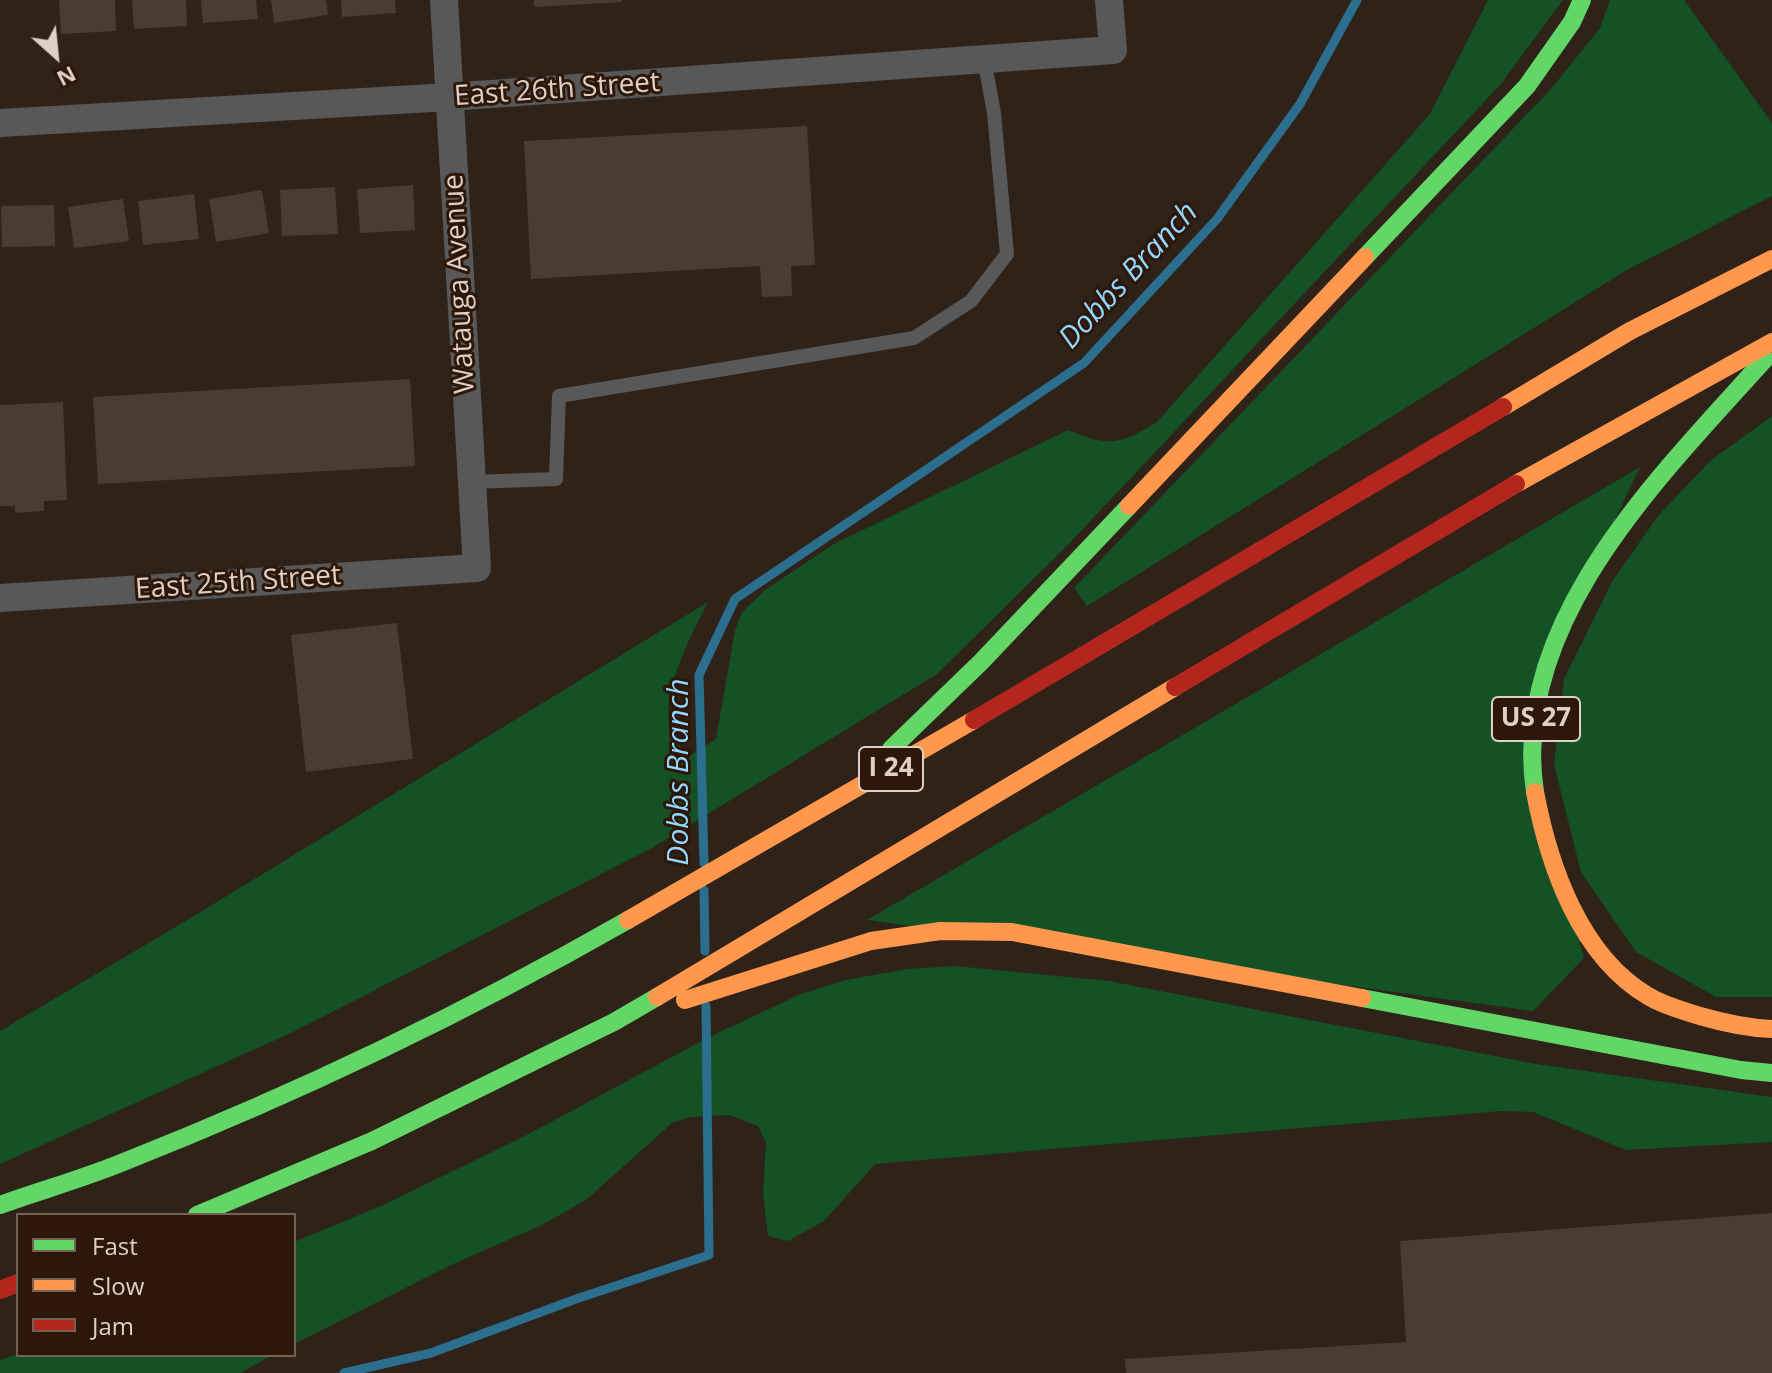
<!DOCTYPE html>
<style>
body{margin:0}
#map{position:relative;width:1772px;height:1373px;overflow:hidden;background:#2f2219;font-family:"Open Sans",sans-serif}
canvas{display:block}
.legend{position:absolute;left:16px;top:1213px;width:280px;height:144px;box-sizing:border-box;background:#2c1708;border:2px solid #746154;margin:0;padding:10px 14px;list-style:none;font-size:24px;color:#dfd0c7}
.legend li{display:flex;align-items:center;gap:16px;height:40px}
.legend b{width:40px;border:2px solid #746154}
.north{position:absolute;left:16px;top:16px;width:80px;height:80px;-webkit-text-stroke:6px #2c1708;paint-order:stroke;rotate:153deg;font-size:22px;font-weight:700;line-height:32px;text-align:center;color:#dfd0c7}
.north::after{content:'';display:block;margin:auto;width:28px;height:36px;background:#dfd0c7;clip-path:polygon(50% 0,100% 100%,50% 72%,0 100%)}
</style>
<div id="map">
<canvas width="1772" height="1373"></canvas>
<ul class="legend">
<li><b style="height:10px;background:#63d668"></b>Fast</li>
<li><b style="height:10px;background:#ff974d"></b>Slow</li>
<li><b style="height:10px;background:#b3261e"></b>Jam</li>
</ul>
<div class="north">N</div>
</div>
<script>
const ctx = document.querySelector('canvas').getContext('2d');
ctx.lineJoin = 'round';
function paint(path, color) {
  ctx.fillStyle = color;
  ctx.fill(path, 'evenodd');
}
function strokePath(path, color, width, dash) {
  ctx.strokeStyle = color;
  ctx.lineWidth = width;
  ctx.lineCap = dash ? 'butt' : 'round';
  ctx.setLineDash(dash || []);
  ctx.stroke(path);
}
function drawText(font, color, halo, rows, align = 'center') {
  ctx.font = font + ' "Open Sans",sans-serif';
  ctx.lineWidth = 6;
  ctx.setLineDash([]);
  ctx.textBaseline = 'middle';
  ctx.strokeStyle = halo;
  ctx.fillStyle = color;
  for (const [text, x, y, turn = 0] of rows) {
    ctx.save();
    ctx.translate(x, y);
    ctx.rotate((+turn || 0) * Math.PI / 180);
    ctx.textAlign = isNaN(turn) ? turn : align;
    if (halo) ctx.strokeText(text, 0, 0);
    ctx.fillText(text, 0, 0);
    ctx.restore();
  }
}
paint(new Path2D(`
 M1488,0H1563L1500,85L1066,547L937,674L652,848L293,1032L0,1164V1031L184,922L708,602C690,638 640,727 691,755L716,739L735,630L742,612L765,590L834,544L1068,430C1108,447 1120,445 1157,422L1430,114Z
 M1610,0H1684L1772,123V196L1627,270L1087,606L1074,588L1551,89L1600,28Z
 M1772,416V997H1716L1636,952L1581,872L1554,764L1564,679L1613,580L1658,516L1711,460Z
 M1640,467L1519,722L1584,958L1533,1011L867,920Z
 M955,966L1109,981L1536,1064L1772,1097V1142L1626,1150L1533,1112L1501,1111L875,1164L824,1221L788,1241L768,1236L763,1193L766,1143L758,1126L729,1115L691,1117L672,1123L586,1200L542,1225L451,1265L294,1344V1242L383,1205L523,1137L709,1037L801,994L846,980L907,969Z
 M18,1354V1355H273L240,1373H0V1360Z`), '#145125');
strokePath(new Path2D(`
 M704,863L699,675L735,599L1084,363L1217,219L1300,104L1357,0
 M704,890L705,951
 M344,1373L431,1353L576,1299L709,1255L706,1006`), '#2b6e8e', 9);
paint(new Path2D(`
 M59,0H115L116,31L61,34Z
 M132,0H186L187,26L134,29Z
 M201,0H256L258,19L203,23Z
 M271,0H326L328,15L274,23Z
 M341,0H395L396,13L342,17Z
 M534,0H622V2L534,7Z
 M807,126L815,265L791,266L792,296L762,297L760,266L531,279L524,141Z
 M413,185L415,230L360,233L357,189Z
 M335,187L338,234L282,236L280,190Z
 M262,190L269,233L216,242L209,199Z
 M194,194L199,239L143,245L138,201Z
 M123,199L129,241L74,248L68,207Z
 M54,205L55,246L2,247L1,206Z
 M410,379L415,466L98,484L93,397Z
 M63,402L67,500L44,501V511L15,513V506H0V405Z
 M397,623L413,759L306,772L291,635Z
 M1772,1213V1373H1126L1125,1359L1406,1342L1400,1241Z`), '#493c32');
strokePath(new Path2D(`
 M472,482L556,479L559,396L914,338L971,301L1007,254L994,113L984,59`), '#585859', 14);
strokePath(new Path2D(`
 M0,123L449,97L1113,50L1109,0
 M0,598L477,568L444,0`), '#585859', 28);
strokePath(new Path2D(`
 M1365,257L1527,86L1572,22L1582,0
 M891,749L981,662L1129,506
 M1535,792C1509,622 1662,474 1765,359
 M1362,998L1741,1070L1772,1073
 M0,1205C42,1190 85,1178 126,1161C298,1093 467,1012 628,920
 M197,1215L372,1141L614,1022L657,997`), '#63d668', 18);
strokePath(new Path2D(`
 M1503,407L1630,331L1772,259
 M1516,484L1772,342
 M1129,506L1365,257
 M1535,792C1549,866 1580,956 1648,996C1664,1006 1682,1010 1700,1016C1724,1023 1747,1028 1772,1029
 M628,920L974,720
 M657,997L1175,687
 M685,1000L871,941L940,931L1012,932L1362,998`), '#ff974d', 18);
strokePath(new Path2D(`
 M1175,687L1516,484
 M974,720L1503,407
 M0,1290L18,1283`), '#b3261e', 18);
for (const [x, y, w] of [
 [1536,719,88],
 [891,769,64]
]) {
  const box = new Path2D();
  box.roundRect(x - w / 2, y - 22, w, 44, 6);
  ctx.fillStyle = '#2c1708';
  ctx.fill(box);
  strokePath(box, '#dfd0c7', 2);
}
drawText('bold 26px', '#dfd0c7', null, [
 ["US 27",1536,719],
 ["I 24",891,769]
]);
drawText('28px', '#dfd0c7', '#2c1708', [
 ["East 26th Street",557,90,-4],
 ["Watauga Avenue",460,284,-93],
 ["East 25th Street",238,583,-4]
]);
drawText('italic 30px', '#93d7fe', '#2c1708', [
 ["Dobbs Branch",1129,276,-47],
 ["Dobbs Branch",679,772,-90]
]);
</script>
